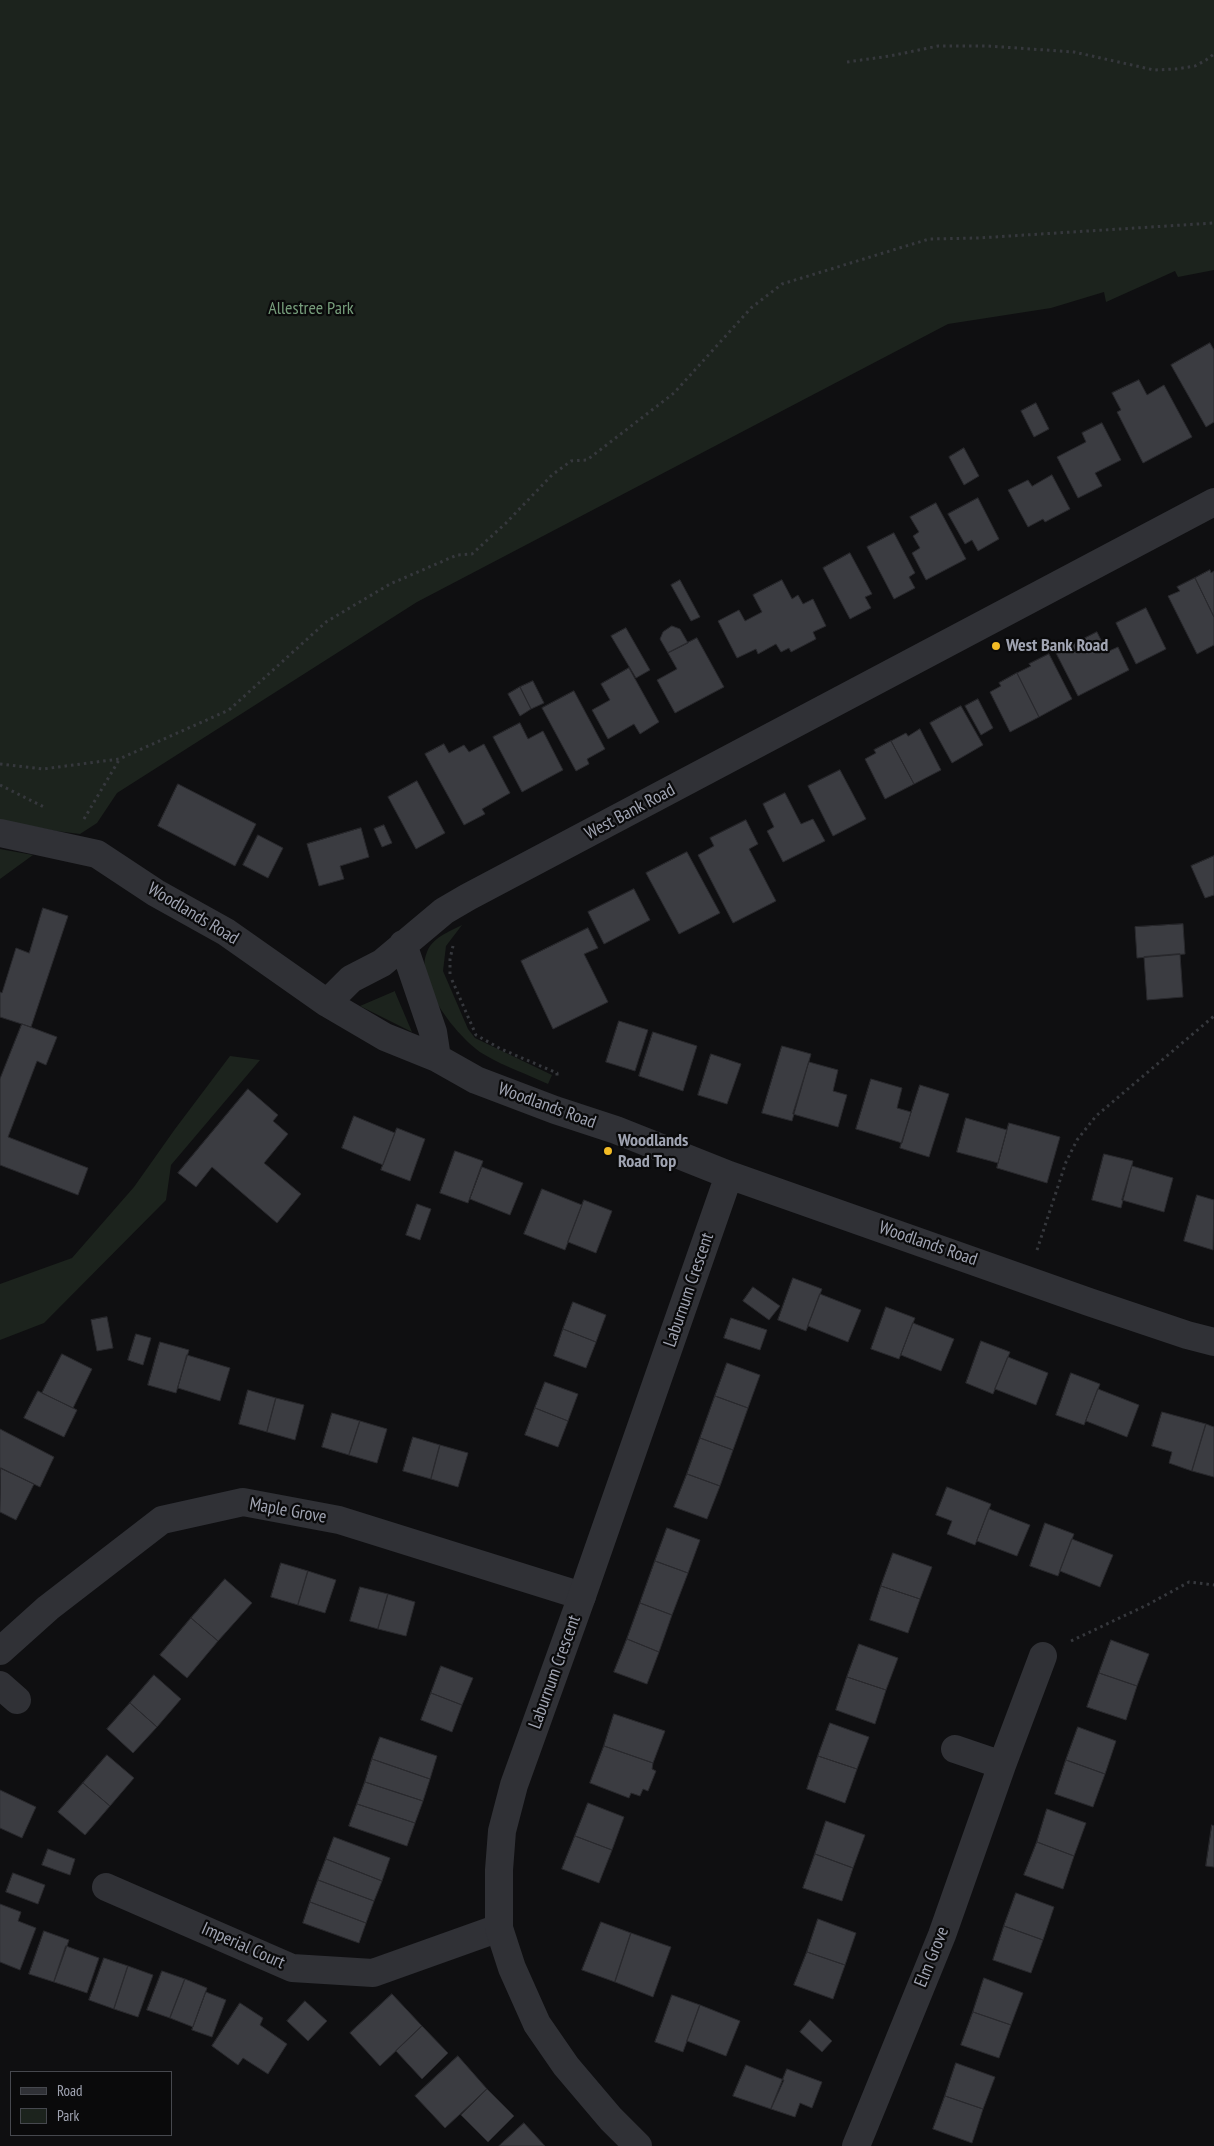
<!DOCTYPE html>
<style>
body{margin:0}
#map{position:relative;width:1214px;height:2146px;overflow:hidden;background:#0f0f11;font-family:"PT Sans Narrow",sans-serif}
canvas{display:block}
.legend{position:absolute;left:10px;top:2071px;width:162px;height:65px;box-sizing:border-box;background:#0a0a0b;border:1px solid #46484e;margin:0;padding:6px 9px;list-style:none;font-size:15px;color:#a0a4b2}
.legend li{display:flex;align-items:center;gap:10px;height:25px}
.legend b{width:25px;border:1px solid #46484e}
</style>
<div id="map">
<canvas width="1214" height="2146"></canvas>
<ul class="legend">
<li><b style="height:6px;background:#303136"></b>Road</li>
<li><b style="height:14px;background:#1c231d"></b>Park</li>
</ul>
</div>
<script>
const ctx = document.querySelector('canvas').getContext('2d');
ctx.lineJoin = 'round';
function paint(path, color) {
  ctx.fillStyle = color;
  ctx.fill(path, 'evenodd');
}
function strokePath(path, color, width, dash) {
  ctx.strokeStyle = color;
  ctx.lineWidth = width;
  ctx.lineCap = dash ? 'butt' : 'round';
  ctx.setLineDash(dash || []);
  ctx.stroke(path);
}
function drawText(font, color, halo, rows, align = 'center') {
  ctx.font = font + ' "PT Sans Narrow",sans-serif';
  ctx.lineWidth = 4.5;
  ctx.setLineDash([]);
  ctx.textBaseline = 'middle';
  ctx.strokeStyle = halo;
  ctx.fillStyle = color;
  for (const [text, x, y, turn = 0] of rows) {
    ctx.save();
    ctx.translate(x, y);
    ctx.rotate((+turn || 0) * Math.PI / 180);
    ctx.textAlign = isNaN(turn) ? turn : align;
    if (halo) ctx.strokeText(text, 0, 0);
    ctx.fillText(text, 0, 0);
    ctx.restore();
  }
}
paint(new Path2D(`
 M0,0H1214V270L1178,277L1175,271L1106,302L1104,292L1051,308L948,324L417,602L117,793L97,823L80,834L56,831L0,820Z
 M0,849L33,855L0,879Z
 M462,925L446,946L443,971L468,1029L475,1038L552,1075L548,1084C527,1074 505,1067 485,1055C460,1041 413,983 427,952C433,937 449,932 462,925Z
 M395,991V992L412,1032L360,1006Z
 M230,1056L260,1060L171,1165L166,1200L44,1323L0,1340V1284L72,1258L134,1187L175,1129Z`), '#1c231d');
const building = new Path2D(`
 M1210,343L1214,350V422L1206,427L1171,365Z
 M1139,380L1147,395L1164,385L1192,437L1143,463L1117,412L1121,410L1112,393Z
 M1036,403L1049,429L1034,437L1021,411Z
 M1102,423L1121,460L1095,473L1102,486L1078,498L1057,457L1086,442L1082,433Z
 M964,448L979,476L964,485L949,457Z
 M1052,475L1070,509L1045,522L1043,519L1028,527L1008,490L1028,480L1032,486Z
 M978,498L999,539L978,551L972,540L965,544L948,514Z
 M936,503L966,559L926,580L912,553L920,548L913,536L919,532L910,517Z
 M894,533L915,573L909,577L915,588L894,599L867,547Z
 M850,553L872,594L865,597L871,608L850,619L823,568Z
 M1210,570L1211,573L1214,571V617L1195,578Z
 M1195,578L1214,617V645L1197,654L1168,596L1180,591L1177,587Z
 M680,580L700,617L691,621L671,585Z
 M782,580L792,599L798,595L803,604L813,599L826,626L813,632L816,639L791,652L789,648L781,652L776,644L758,654L756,649L737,658L718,621L739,610L745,621L762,612L753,595Z
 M1146,608L1166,649L1136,664L1116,623Z
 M672,626L680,629L688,643L668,653L660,639L663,632Z
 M626,628L650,670L636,678L611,636Z
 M1097,632L1107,652L1118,647L1129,670L1078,696L1056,653Z
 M697,638L724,687L675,713L657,680L677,669L668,653Z
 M1049,654L1072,699L1039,717L1017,673L1031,666L1029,664Z
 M629,668L659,722L640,734L634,724L608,739L592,710L610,700L601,684Z
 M1017,673L1039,717L1010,732L990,692L1001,686L999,683Z
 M533,681L544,703L531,709L520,687Z
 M520,687L531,709L520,716L508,694Z
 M574,691L605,749L587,759L589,764L576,771L542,708Z
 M978,699L993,728L981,735L965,706Z
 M961,706L983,745L952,763L930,723Z
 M520,723L528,739L543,731L563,770L522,792L493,737Z
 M920,729L941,770L914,784L891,741L906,733L908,736Z
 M891,741L914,784L885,799L865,759L876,753L874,750Z
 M444,744L449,753L464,745L469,752L484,744L510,793L482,809L485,814L464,825L425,754Z
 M840,770L866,819L833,836L808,786Z
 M417,781L445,833L416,849L388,797Z
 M178,784L256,824L235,866L158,826Z
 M785,793L801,824L813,819L825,841L783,862L767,831L774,827L763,804Z
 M746,820L758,844L749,849L776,901L733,923L698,855L714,846L710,838Z
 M384,825L392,843L382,847L374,829Z
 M361,828L369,857L340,866L344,879L319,886L307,844Z
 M258,835L283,848L268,878L243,865Z
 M687,852L720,913L679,934L646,873Z
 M1214,856V895L1205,898L1191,866Z
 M634,889L650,920L604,944L588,912Z
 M43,908L68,916L31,1027L0,1017V992L2,993L16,948L29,953Z
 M1183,924L1185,954L1137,958L1135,927Z
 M588,928L598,948L584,954L608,1002L553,1029L521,961Z
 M1180,954L1183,997L1147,1000L1144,957Z
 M619,1021L648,1030L635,1071L606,1062Z
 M22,1024L57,1037L46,1065L37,1061L8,1137L88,1168L78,1195L0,1165V1079Z
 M653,1032L697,1046L683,1091L639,1076Z
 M782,1046L811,1054L792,1121L762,1113Z
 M711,1054L741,1064L727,1104L698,1095Z
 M809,1062L838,1070L833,1091L847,1095L838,1127L793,1114Z
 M871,1079L902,1088L897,1108L911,1112L902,1143L856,1129Z
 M920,1085L949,1094L929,1157L900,1148Z
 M248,1089L278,1115L273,1121L288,1134L264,1163L301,1194L277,1223L212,1167L196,1187L178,1173Z
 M354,1116L395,1133L383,1165L342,1148Z
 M966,1118L1007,1130L998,1163L957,1152Z
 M1009,1123L1060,1137L1047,1183L997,1168Z
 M397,1128L425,1139L410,1181L381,1170Z
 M455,1151L483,1161L468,1203L440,1193Z
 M1104,1154L1133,1161L1121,1208L1092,1200Z
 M1132,1166L1173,1178L1164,1212L1122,1200Z
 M482,1167L523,1183L510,1215L470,1199Z
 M542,1189L582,1205L565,1250L524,1234Z
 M1197,1195L1214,1200L1213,1250L1184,1241Z
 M584,1200L612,1211L596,1253L568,1242Z
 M417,1204L431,1209L420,1240L406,1235Z
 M793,1278L822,1289L806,1331L778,1320Z
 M753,1287L780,1306L769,1320L743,1301Z
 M820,1294L861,1310L848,1342L808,1326Z
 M573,1302L606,1315L596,1342L563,1329Z
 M886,1307L915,1318L899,1359L871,1349Z
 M107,1317L113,1348L97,1351L91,1320Z
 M731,1318L767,1330L760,1350L724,1338Z
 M913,1323L954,1339L941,1371L901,1355Z
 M563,1329L596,1342L586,1368L554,1356Z
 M136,1334L151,1338L143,1365L128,1360Z
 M981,1341L1010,1352L993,1394L966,1383Z
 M160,1342L189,1350L176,1393L148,1385Z
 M62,1354L92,1369L73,1408L42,1393Z
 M187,1355L230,1368L220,1401L178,1388Z
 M1008,1357L1048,1373L1036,1405L995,1389Z
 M727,1363L760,1375L748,1408L715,1396Z
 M1071,1373L1100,1384L1084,1425L1056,1415Z
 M545,1382L578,1394L568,1421L535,1408Z
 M1098,1389L1139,1405L1127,1437L1086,1421Z
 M248,1390L276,1398L267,1432L239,1424Z
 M38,1391L77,1410L64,1437L24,1418Z
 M715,1396L748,1408L733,1450L700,1438Z
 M276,1398L304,1405L295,1440L267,1432Z
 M535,1408L568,1421L558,1447L525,1435Z
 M1162,1412L1206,1424L1192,1471L1169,1463L1172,1452L1152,1446Z
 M332,1413L360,1421L349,1455L322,1447Z
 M360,1421L387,1429L377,1463L349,1455Z
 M1206,1424L1214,1427V1477L1192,1471Z
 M0,1429L54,1457L40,1487L0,1468Z
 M413,1437L440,1445L431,1479L403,1471Z
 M700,1438L733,1450L720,1486L687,1474Z
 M440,1445L468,1453L458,1487L431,1479Z
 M1,1468L34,1484L16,1520L0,1512Z
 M687,1474L720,1486L707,1519L674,1507Z
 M947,1487L991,1504L975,1545L947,1534L952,1521L936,1515Z
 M989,1509L1030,1525L1017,1556L977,1541Z
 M1045,1523L1074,1534L1058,1576L1030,1566Z
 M667,1528L700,1540L688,1573L655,1561Z
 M1072,1539L1113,1555L1100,1587L1060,1571Z
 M893,1553L932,1567L920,1599L881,1586Z
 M655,1561L688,1573L672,1615L640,1603Z
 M281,1563L308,1571L298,1605L271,1597Z
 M308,1571L336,1580L325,1613L298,1605Z
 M225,1579L252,1603L218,1641L191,1618Z
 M881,1586L920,1599L908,1633L870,1620Z
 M360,1587L388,1594L378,1629L350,1621Z
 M388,1594L415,1602L406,1636L378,1629Z
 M640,1603L672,1615L659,1652L627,1639Z
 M191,1618L218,1641L187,1678L160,1655Z
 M627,1639L659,1652L647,1684L614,1672Z
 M1111,1640L1149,1654L1137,1686L1099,1673Z
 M859,1644L898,1658L886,1690L847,1677Z
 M441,1666L473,1678L462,1705L431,1693Z
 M1099,1673L1137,1686L1126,1720L1087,1707Z
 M154,1675L181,1699L157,1727L130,1703Z
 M847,1677L886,1690L875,1724L836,1710Z
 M431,1693L462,1705L452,1732L421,1720Z
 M130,1703L157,1727L133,1753L107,1729Z
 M614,1714L665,1731L653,1763L604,1746Z
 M830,1723L869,1737L857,1769L818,1756Z
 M1078,1727L1116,1741L1105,1774L1066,1760Z
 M380,1737L437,1756L430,1779L372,1759Z
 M604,1746L653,1763L652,1769L656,1771L648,1791L643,1789L640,1796L631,1793L629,1798L590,1783Z
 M107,1755L134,1778L110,1806L83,1783Z
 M818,1756L857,1769L845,1803L807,1789Z
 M372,1759L430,1779L423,1801L365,1782Z
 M1066,1760L1105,1774L1093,1807L1055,1794Z
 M365,1782L423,1801L415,1823L357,1804Z
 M83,1783L110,1806L85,1835L58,1812Z
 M0,1790L36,1807L22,1838L0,1828Z
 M588,1803L624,1817L612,1850L575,1836Z
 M357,1804L415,1823L407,1846L349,1826Z
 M1047,1809L1086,1823L1074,1856L1037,1842Z
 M826,1821L865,1835L853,1868L815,1854Z
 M1212,1825L1214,1826V1867L1206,1866Z
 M575,1836L612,1850L599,1883L562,1869Z
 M334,1837L390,1858L382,1881L326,1859Z
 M1037,1842L1074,1856L1063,1889L1024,1875Z
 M48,1849L75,1859L70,1875L42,1865Z
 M815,1854L853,1868L842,1901L803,1888Z
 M326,1859L382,1881L374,1901L318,1880Z
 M13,1873L45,1885L38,1904L6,1892Z
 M318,1880L374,1901L366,1923L310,1902Z
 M1016,1893L1054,1907L1043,1940L1004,1926Z
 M310,1902L366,1923L359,1943L303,1923Z
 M0,1904L21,1912L18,1921L36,1928L20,1970L0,1962Z
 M818,1919L856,1933L845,1965L807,1952Z
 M601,1922L631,1933L615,1982L582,1970Z
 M1004,1926L1043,1940L1031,1973L993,1960Z
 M44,1931L69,1940L54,1982L29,1974Z
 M631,1933L671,1947L653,1997L615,1982Z
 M66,1946L99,1958L87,1993L54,1982Z
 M807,1952L845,1965L833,1999L794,1985Z
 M104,1958L128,1966L114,2009L89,2000Z
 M128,1966L153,1975L138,2017L114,2009Z
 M162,1971L185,1979L170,2018L147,2010Z
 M984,1978L1023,1993L1011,2025L973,2012Z
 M185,1979L207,1988L193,2027L170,2018Z
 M206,1992L226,2000L212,2037L192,2030Z
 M392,1994L422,2026L380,2066L350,2033Z
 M672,1995L700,2005L683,2052L655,2042Z
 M305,2001L327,2021L308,2041L287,2021Z
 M240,2003L263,2018L260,2025L287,2044L268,2074L243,2058L238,2065L212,2046Z
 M700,2005L740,2021L726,2056L687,2041Z
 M973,2012L1011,2025L999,2058L961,2045Z
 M810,2020L832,2041L822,2052L800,2032Z
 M422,2026L448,2053L422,2079L396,2051Z
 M458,2056L487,2089L445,2128L415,2096Z
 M956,2063L995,2077L983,2109L945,2096Z
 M746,2065L784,2080L771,2109L733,2096Z
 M787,2069L822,2082L812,2108L800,2103L795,2117L771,2109Z
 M487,2089L514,2116L488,2142L461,2115Z
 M945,2096L983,2109L972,2143L933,2129Z
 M524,2123L545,2146H499Z`);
paint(building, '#3b3c41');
strokePath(building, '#29292d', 1);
strokePath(new Path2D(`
 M847,62L890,56L938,46H988L1074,52L1154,70L1176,69L1195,66L1206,60L1214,54
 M0,764L43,769L119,759L229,710L326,622L390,584L457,555L472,554L506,523L552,475L571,461L587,460L674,393L751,308L782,284L929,239L978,238L1214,223
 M0,785L44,807
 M84,819L119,760
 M450,974V959L453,946
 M452,980L476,1035L501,1049L557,1073V1077
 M1037,1250L1066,1162L1077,1140L1096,1116L1214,1016
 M1071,1641L1149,1604L1189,1582L1214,1585`), '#36383d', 3, [2.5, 4]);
strokePath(new Path2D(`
 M0,1651L48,1608L162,1520L243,1502L339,1520L582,1596
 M0,1685L17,1700
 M955,1749L1002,1765
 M106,1887L292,1968L373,1973L499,1928
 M856,2146L942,1935L1002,1765L1043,1656`), '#303136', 28);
strokePath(new Path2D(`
 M0,833L97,854L156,893L226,932L327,1003L385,1037L437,1058L476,1080L555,1110L616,1130L729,1175L1089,1302L1187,1335L1214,1342
 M403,944L433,1032L437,1058
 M327,1003L351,979L382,963L444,911L468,897L1214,502
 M638,2146L611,2119L566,2066L537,2024L512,1968L499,1928V1870L502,1831L514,1785L582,1596L729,1175`), '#303136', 28);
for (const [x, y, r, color] of [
 [996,646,5,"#f3bb25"],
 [608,1151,5,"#f3bb25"]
]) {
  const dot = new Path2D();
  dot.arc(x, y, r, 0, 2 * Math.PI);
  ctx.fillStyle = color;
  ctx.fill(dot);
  strokePath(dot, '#0a0a0b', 2);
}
drawText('18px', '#769d7b', '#0a0a0b', [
 ["Allestree Park",311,309]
]);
drawText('bold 18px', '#a0a4b2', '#0a0a0b', [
 ["West Bank Road",1006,646],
 ["Woodlands",618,1141],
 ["Road Top",618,1162]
], 'left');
drawText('18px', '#a0a4b2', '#0a0a0b', [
 ["West Bank Road",630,812,-28],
 ["Woodlands Road",193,914,31],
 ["Woodlands Road",547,1106,20],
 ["Woodlands Road",928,1244,19],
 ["Laburnum Crescent",689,1290,-71],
 ["Maple Grove",288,1511,10],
 ["Laburnum Crescent",555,1672,-70],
 ["Imperial Court",243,1946,24],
 ["Elm Grove",932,1957,-68]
]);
</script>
